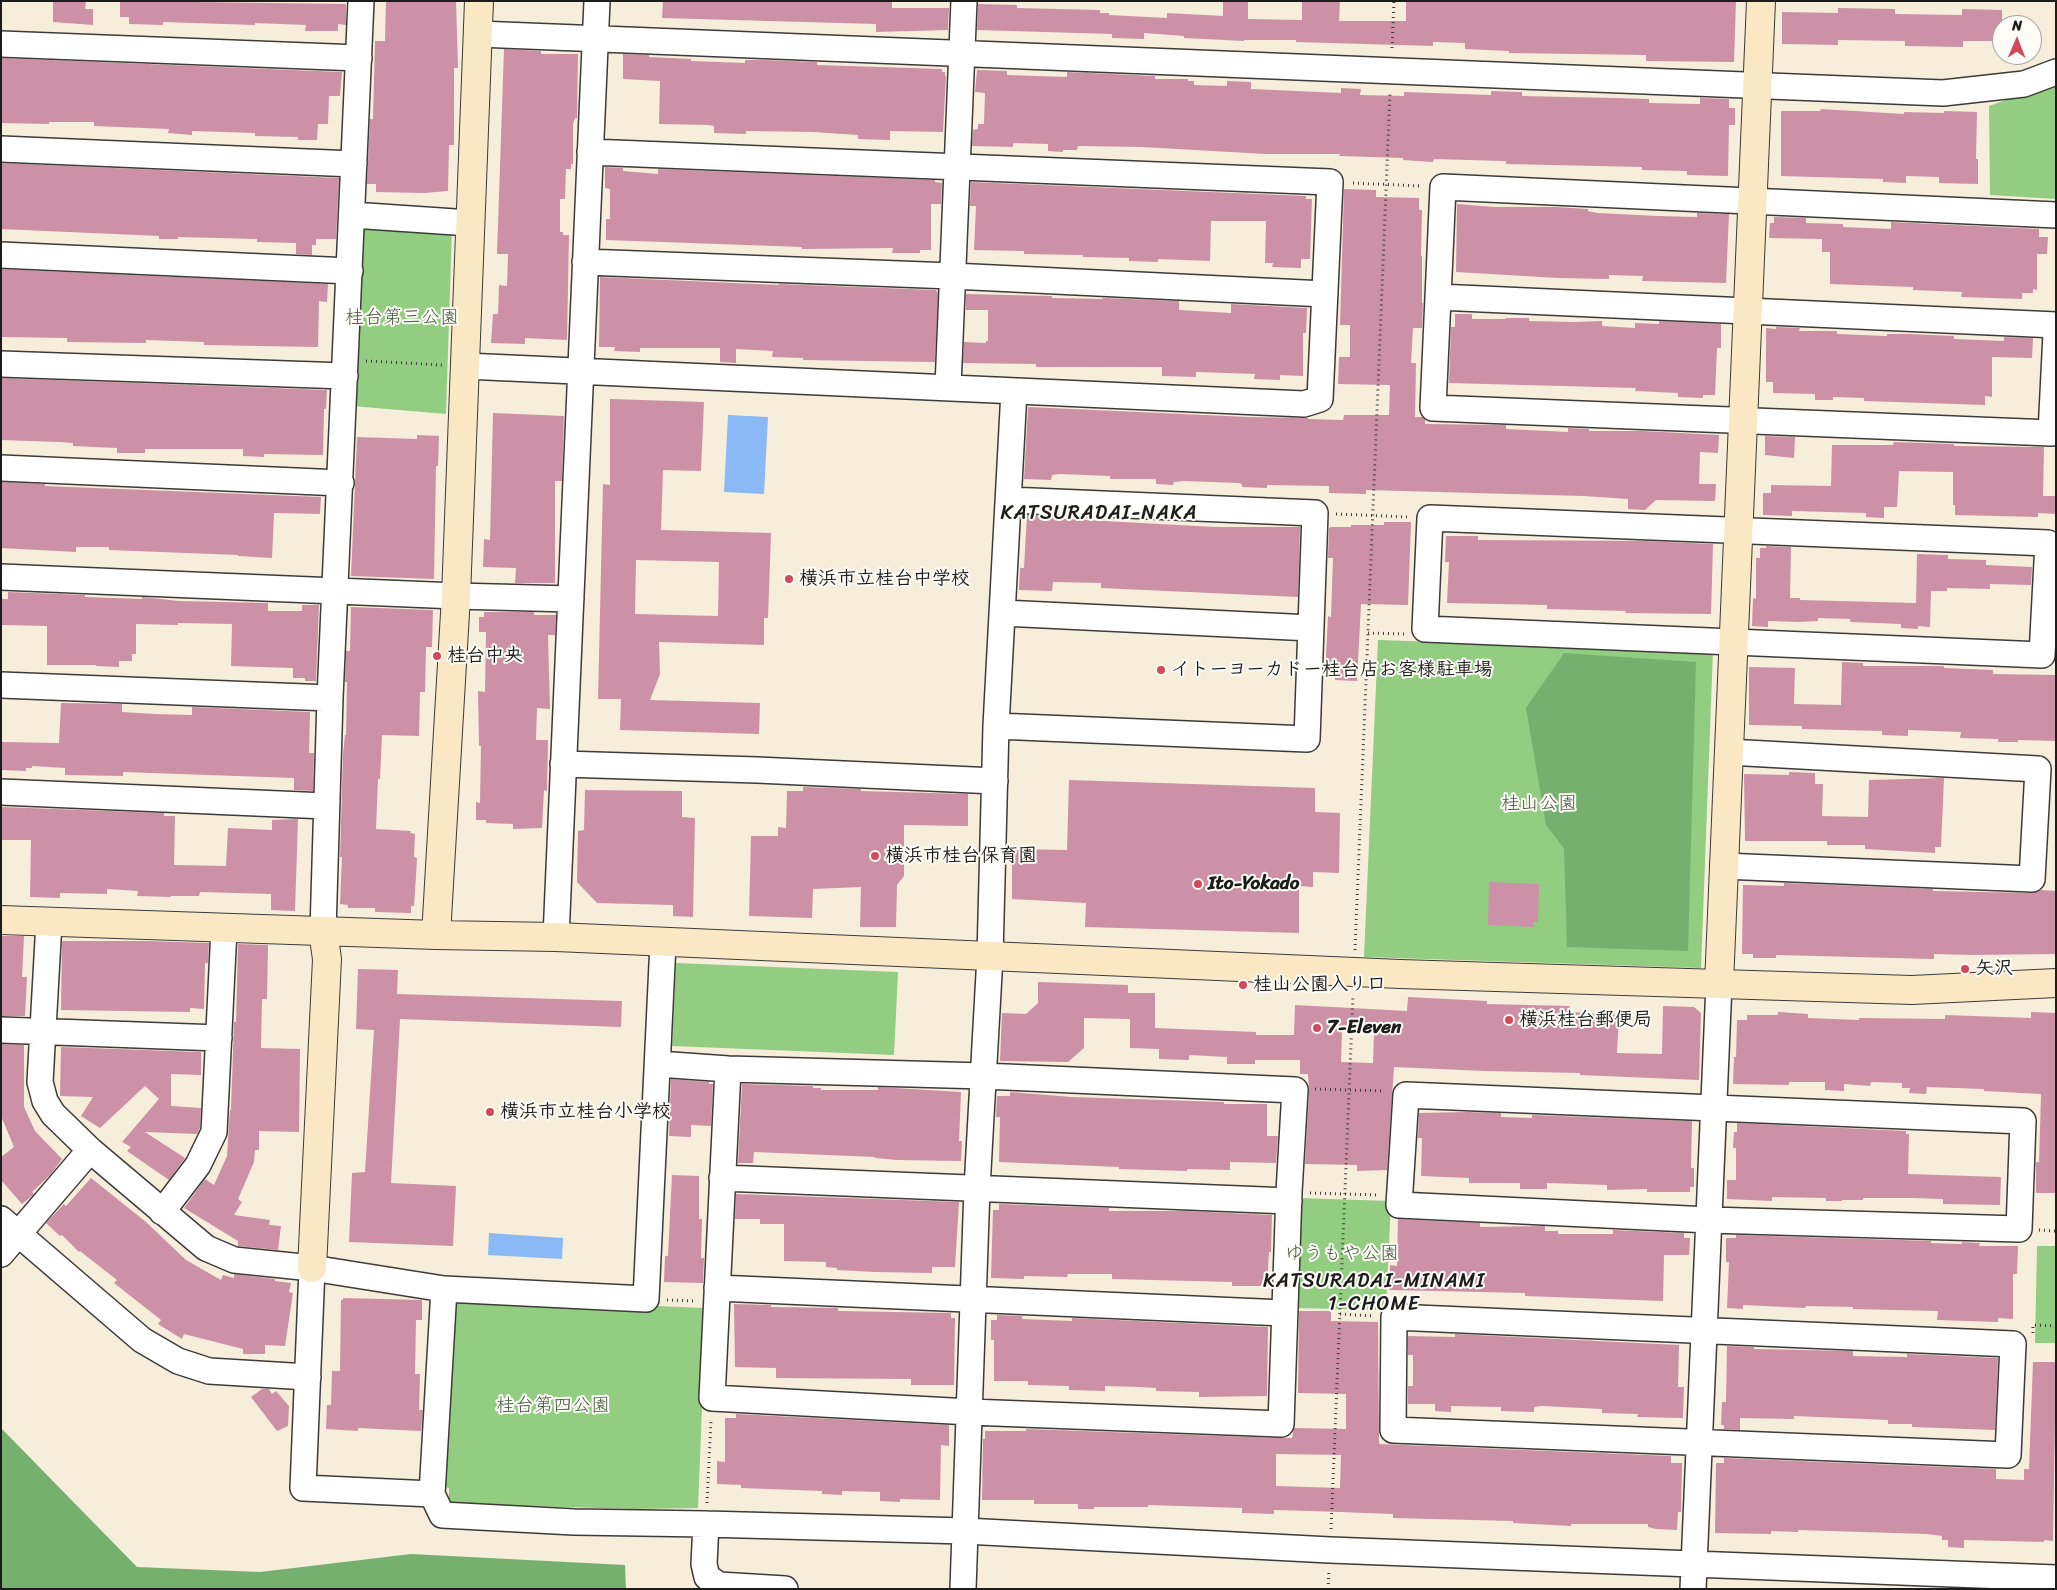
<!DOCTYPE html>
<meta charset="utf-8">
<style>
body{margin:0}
#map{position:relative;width:2057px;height:1590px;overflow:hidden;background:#f7eddb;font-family:Sriracha,sans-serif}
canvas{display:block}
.frame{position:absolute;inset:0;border:2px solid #1c1c1c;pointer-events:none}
.north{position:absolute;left:1992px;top:15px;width:50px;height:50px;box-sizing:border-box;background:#fdfcf7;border:1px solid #a3a29f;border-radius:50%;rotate:1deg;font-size:14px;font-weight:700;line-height:20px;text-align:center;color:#1c1c1c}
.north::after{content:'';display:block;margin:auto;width:18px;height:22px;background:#d1495b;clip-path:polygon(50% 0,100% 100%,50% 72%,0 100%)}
</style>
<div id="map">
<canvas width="2057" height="1590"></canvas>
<div class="frame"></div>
<div class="north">N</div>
</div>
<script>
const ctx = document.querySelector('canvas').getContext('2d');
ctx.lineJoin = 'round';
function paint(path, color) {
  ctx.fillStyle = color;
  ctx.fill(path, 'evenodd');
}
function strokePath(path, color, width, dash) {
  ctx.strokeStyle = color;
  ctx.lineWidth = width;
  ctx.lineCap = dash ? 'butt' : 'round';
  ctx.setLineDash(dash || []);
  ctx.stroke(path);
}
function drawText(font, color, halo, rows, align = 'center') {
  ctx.font = font + ' Sriracha,"Klee One",sans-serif';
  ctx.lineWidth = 4;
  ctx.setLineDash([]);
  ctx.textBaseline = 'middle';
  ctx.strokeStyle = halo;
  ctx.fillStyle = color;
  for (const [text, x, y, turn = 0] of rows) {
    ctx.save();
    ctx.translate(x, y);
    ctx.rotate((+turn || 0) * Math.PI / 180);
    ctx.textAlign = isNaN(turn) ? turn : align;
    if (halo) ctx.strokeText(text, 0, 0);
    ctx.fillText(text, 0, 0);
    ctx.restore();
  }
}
paint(new Path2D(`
 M2056,82V199L1990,195L1989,106Z
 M358,222L452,229L446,414L352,406Z
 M1378,640L1713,651L1701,968L1364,957Z
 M676,963L898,972L894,1055L672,1046Z
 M1299,1198L1391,1201L1386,1310L1293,1308Z
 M2037,1246H2056V1343H2035Z
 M459,1300L656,1309V1306L706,1308L698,1508L635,1509L454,1504L449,1500V1488L444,1487L451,1306Z`), '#93cd81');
paint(new Path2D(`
 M1564,653L1696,662L1688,951L1567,947L1564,848L1546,825L1526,708Z
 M1,1428L137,1567L260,1572L411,1554L625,1565L626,1589H1Z`), '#76b06f');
paint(new Path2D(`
 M728,415L768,417L764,494L724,492Z
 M489,1233L563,1238L562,1259L488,1255Z`), '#8ab9f5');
paint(new Path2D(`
 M53,1H86L85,9H93V25L53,22Z
 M120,1L346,4V25L338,24V31H305L306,25L255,23V25L163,22V25L129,24V17H120Z
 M386,1H456L458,68H454V145H449L448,191L424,193L376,192V184H367L370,119H373L375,41H385Z
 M663,1H892V8H949L948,30L876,32V24L662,18Z
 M1223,1H1248V19L1302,20V1H1340L1339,21H1406V1H1736L1734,62L1646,61V55L1509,53V51L1465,49V43L1433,42V46L1296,42V40H1244V41L1184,38V36L1144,33V39L1112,38V34L977,30L978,4L1017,5V8L1100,10V13H1109V15L1167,18V13L1223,16Z
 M1838,8L1895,9V14L1962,15V9L2002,10V41H1963V47L1905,46V41L1838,40V45L1782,44V12L1838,13Z
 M504,49L541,51V54H578L577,118H575L573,124V164H571V169H566L565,199H560V232H563V235H569L567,340L525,338V344L491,343L493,314H498L499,285L507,286L508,254H497Z
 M623,54L649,55V57L691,59V61L745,63V60H762L817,62V65L942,69V72H945V76H946L943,132L890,131V140L858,139V135L813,132L746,131V134L714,133V126L708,125L659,124L660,81L623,79Z
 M1,58L342,72L340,96H329L328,124H318L317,140H298V137L255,136V133L192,131V135L168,133L169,129L94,126V122H49V124L1,123Z
 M977,70L1007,71V75L1067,77V72L1155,76V79H1188V81H1194V85L1227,86V81L1251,82V89L1341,93V88L1361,89L1360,95L1404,96V92L1491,95V91L1522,92V96L1616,98L1649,99V103L1700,104V98L1729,99V108H1735V125H1729L1728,176L1687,175V171L1642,170V167L1506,164V161H1504L1434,159L1433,162L1403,160V158L1339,156L1340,154H1265L1142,147L1078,146L1077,150H1063V152L1048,151V144L1013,143V147L972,146L973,130L978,129V124H984L985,93L975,92Z
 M1821,109L1904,114V112L1944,113V111L1977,112L1976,159H1978V184L1939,183V177L1906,176V183L1883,182V179L1781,176V111H1820Z
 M1,163L339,178L336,239H316V245H312V255L296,254V243L257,242V239L178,237V239H159V236L1,229Z
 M605,167L623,168V171L658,174V169L935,180V182L942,183L941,204H931V250H920V253H892L893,248L802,249V247L606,240V219H610V189L605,188Z
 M971,182L1306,196V199H1312L1310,259H1301V268L1272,267L1273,263H1265L1266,221H1211L1210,261L1158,259V262L1129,261V258L1083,257V255L1024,254V251L974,250L976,206H970Z
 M1344,189L1376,190V197L1419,198V210H1422L1421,256H1422V303H1423L1422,328H1413L1411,363H1416L1415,417H1423L1425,420V424L1506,425V429L1568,432V428L1589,429V431H1642L1719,435L1718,453L1700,452L1699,484H1716L1715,501L1656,500L1645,510L1628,509V499L1583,496L1366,490V494L1329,493V486L1267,485V488L1242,487V484L1238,483L1184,481L1174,482L1173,485L1156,484V479H1110V476L1060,474L1052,475L1051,480L1024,479L1028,407L1248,417L1308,418V419L1343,420L1344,415H1389L1390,385L1338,384L1339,357H1350V325H1340Z
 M1457,204L1494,207H1556L1588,209V211L1598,213L1658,216L1697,217V213L1729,214L1726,283L1642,281L1643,276L1609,275V279L1558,278L1456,272Z
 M1774,217L1806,218V223L1843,224V227L1891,229V222L2039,229V237H2048L2047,254H2037V290L2033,289V293H2022V299L1961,297L1962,292L1913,290V287L1830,284V252H1822V239L1769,238L1770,223H1774Z
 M1,269L328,284L327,302L319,301L318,347L204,345V342L146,340V343L67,342V338L1,337Z
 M600,277L779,285V284L936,290L938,293L935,362L803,360V358L772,357L773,351L736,349V363L720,362V348H640V352L614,351L615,347H599Z
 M966,294L1052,296V298L1103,299V298L1179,301V310L1231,313V304L1307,308L1306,333H1303V376L1280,375V380L1254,379L1255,374L1196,372V377L1162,376V367H1036V364L963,363L964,342L986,343V341H988V310H966Z
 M1455,314H1472V319H1506V318H1529V321L1574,322L1602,321V326L1635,328V323L1659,324V321L1721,324V348H1717L1715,395H1703V398L1678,397V393L1635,391L1636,388L1449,383L1451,327H1455Z
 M1776,327L1800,328L1799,331H1837V334L1887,336V334H1909L1954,336V339L2004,341V337L2033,338L2032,358L1992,357V397L1985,396V405L1864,401V398L1833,397V400H1815V394L1773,393V382H1766V328L1776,329Z
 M1,378L327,390L326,409H324L323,455L264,454V457L243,456V449H145V453H117V448L73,446V443L59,442L1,440Z
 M610,399L704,402L701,471L663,470L661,530L771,533L768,618H764V645L659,642L660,674L650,700L760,703L759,734L620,730L621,699H598L603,484L610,485ZM636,560L719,562L718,616L635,614Z
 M493,413L564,416L562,481H555V583H515L516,568L483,567L484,539L490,540Z
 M417,435L439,436L438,466H436L434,579L351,576L357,437L417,439Z
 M1765,436L1795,437L1794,458L1765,455Z
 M1894,442L1954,444V446L2044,447L2043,496H2056V514L2038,513V517L1955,515V505H1953V472L1899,471L1897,507H1884V518L1866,517V513L1792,511V516L1763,515V493H1771V485L1831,486L1832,445H1893Z
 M1,482L45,484V486L321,497L320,514L274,513L272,558L238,556V555L109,550V547H76V552L1,548Z
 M1027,515L1049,516V518L1215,527H1300L1298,597L1101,588V583L1053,582L1052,591L1019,590L1020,568H1024Z
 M1384,522H1411L1408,605L1361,604L1357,681L1335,680V677L1325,676L1328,616L1331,617L1333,558H1328L1329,528L1331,527H1351V525H1384Z
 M1446,536H1478V540L1646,541L1713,544L1711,614L1625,613L1626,611L1547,609V605L1447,603L1449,562H1445Z
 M1766,546L1791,547L1790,598H1800V600L1916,603L1917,554L1948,555V559L1986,560V565L2032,567L2031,585L1990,584V589L1947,588V591H1931L1930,627L1918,626V629L1901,628V624L1850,622V619L1818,618V621L1799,622L1768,621V627L1752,626L1753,598L1756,599V558H1760V548H1766Z
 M8,592L85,595V597L142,599V597L179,601L268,603V611H302V605H319L316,681H305V678H293V668L231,666L232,624L178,623V625L136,624V654H132V661H119V667L96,666V665H47V626L1,625L2,599H8Z
 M351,607L433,610L432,647H426L425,692H420L419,736L382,735L380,779H378L376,829L411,831L410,833L415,834L414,857L417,858L416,876L414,906H411V913L375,912V908H348V905L340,904L342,857H340L343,754L345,735H346L347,682H345L346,651H350Z
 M484,612H534V615H556L555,635H548L550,709L537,708L536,740H548L547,791L544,790L542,828L513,829V824L486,823V820H476V802L480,803L481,746H479L478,691L485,692L486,632H479V617H484Z
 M1842,662L1863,663V666H1944V668L1993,670V674L2056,675V741L2018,740V742H1998V739L1960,738L1961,732L1908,730V736L1882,735V731L1802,729V726L1749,725V667L1795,668L1794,704L1841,705Z
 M61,703L122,704V712L155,714L192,715V707L310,712L309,753H314L313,791L294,790V778L123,772V776L65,775V768L32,766V768H26V771L1,770L2,742L59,743Z
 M1789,772L1815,773V784H1823L1822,816L1868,817L1869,780L1944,778L1941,847H1935V853L1865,849V845H1827V841H1745L1744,774L1789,775Z
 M1069,780L1315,788V812L1340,813L1339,873L1313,872V887L1299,886V933L1085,927L1086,903L1012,899V849L1067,850Z
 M803,787L861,789V791L968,794V826L904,825V876L897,885L896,927H860L861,887L813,889L812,918L749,916L751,836H778V827L786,828L787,791H803Z
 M585,790L682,791V817L695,818L693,917L673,916V905L597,903L577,882L578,831L584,830Z
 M1,807L164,813V816H175L174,865L226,866L228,828L272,830V820L298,819L295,911L271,910V894L200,892L199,896H171V897L137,896L138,891L107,889V894L60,893V898L30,897L31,840H1Z
 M1489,882L1539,884L1538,922H1533V927L1488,925Z
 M1784,883L1933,889V891L2031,893L2040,890L2056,891V954L1971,955L1934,954V959L1776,955V958H1753V954H1742L1743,885L1784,886Z
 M1,936H24L22,977H27L25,1016H1Z
 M62,941H147L209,943L208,963H205L204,1009L190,1008V1012L61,1010Z
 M238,944L268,945L267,999H262L261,1048L300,1049L299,1132L259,1131V1150H255L254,1162L238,1199L242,1202L234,1215L270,1220L269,1225L281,1226L278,1250L238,1246V1241L184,1208L205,1179L214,1185L227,1156L230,1110H231L234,1022H236Z
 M358,969L398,970L397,994L622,1001L621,1027L400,1019L391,1183L456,1186L453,1246L349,1242L352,1173L365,1172L374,1030L356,1029Z
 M1038,982L1128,985V993H1155V1028L1256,1032V1035H1294L1295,1005L1407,1011L1408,997L1487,1001V1004L1570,1006L1569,1012L1619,1015L1617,1053L1662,1054L1663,1006L1694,1007L1701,1013L1699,1080L1580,1075V1073L1485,1071L1394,1067L1387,1170L1357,1171V1165L1305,1164L1309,1091L1308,1074H1300V1060H1255V1064H1227V1057L1189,1055V1060L1159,1059V1049L1130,1048V1019L1084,1018V1048L1068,1062L1000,1061L1002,1013L1026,1014L1038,1003ZM1342,1031L1374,1032L1373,1063L1341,1062Z
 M1778,1012L1808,1014V1018L1859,1020V1018L1945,1019V1015L2031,1018V1012L2056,1013V1193H2036V1162H2039L2041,1094L1984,1091V1089L1927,1087L1926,1094L1909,1093L1910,1088H1902V1083L1871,1082L1870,1086L1844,1084V1091L1825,1090V1082H1789V1085L1733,1084L1734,1057H1736L1737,1020H1747V1015H1778Z
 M1,1044L24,1045V1107L35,1131L62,1159L50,1175L32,1192L34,1194L32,1196L22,1204L1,1180V1157L14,1147L1,1116Z
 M61,1047L201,1052V1075L171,1074V1106L201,1108L200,1128L197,1134L145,1132L185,1158L169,1180L127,1151L131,1147L122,1142L159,1099L145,1086L100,1128L81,1116L93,1097L60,1096Z
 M671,1079L709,1082V1084H713L711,1126L691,1125V1137L669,1136Z
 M742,1084L813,1086V1088H821V1090H878V1087L961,1092L959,1141H962L961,1161L897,1160L875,1158V1157L754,1152L753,1163H738Z
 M1010,1092L1072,1097L1224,1102V1104H1267V1136H1278L1276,1163L1230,1162V1170L1187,1169V1171L1119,1169V1167L999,1162L1000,1117H996L997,1096H1010Z
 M1467,1112L1501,1113V1117L1532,1118V1115L1692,1121L1691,1168H1694V1187H1690V1192H1647V1189L1607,1190V1185L1547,1183V1189H1520V1183H1469V1178L1421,1176L1422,1138H1418L1419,1113Z
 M1737,1123L1906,1131V1134H1909L1908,1174L2001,1177L2000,1205L1943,1204V1199L1912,1198H1863V1200H1842V1201H1826V1198L1772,1197V1201L1727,1199V1180H1736V1148H1733L1734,1132H1737Z
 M672,1175L699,1176V1219H702L701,1258H704L703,1283L664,1282L665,1256H668Z
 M91,1178L146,1222L186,1260L221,1280L223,1275L234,1278V1274L275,1279V1281L291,1283L289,1292L293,1293L285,1346L265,1345V1354H243V1349L184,1334L182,1339L158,1324L161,1320L114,1283L117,1280L80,1251L79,1252L62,1235L60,1236L46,1223L64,1204L66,1206Z
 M736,1194L959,1202L955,1267H932V1273L875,1272L837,1270V1268L826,1267V1262L784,1261V1224H760V1219H735Z
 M999,1204L1109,1208V1211H1185L1272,1215L1271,1252H1269L1267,1286H1232V1282L1112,1279V1274H1068L1067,1277L1024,1276V1279L991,1278L993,1210H999Z
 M1398,1219L1480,1223V1227L1545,1226V1231H1558V1234H1613V1230L1684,1233V1238H1690L1689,1255H1664L1663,1301L1525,1296V1293L1389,1290L1390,1265L1397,1266Z
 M1736,1235L1931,1241V1243L1962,1244V1242L1980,1243L1979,1246H2018L2017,1274H2013V1319L1998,1318V1322L1937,1320L1938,1311L1853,1309V1307L1806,1306L1805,1308L1743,1305V1309L1727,1308L1729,1262H1726V1238H1736Z
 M343,1298L422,1300V1320H416L415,1374H420L419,1410H423L421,1431L358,1428V1431L326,1429L327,1405H331L332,1371H340L341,1300H343Z
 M734,1304L771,1305V1307L838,1308V1311L951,1313V1318H955L954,1385H911V1379L776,1378V1368L735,1367Z
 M1299,1311H1331V1321L1378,1322L1379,1444L1671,1456V1463H1682L1681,1512H1678L1677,1530L1656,1529L1648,1527V1524H1571V1526L1513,1523V1521L1393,1518V1514L1312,1511L1274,1510V1514L1242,1513V1508L1148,1505V1507H1094V1509H1078V1504H1034V1500H982L983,1439H985V1431H1026V1429L1280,1438H1292L1294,1428L1346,1429V1394L1298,1393ZM1276,1454L1341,1455L1340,1488L1276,1486Z
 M997,1315L1022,1316V1319L1072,1321V1318L1268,1327L1267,1396L1199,1397V1392L1156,1391V1388L1139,1387L1105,1386V1391L1069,1390V1386L1028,1385V1381H994V1340H991V1320H997Z
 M1455,1334L1679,1345L1678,1387H1684L1683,1418L1637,1417L1638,1414L1602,1413V1409L1542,1406L1534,1407V1412L1501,1411V1407L1451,1406V1412L1435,1411V1404H1408V1386H1413V1355H1408V1336L1455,1337Z
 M1727,1346L1754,1347V1349L1853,1351V1356L1907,1357V1354L1998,1358L1995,1430L1912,1427V1424H1888V1420L1794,1416V1419L1740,1418V1430L1724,1429V1425H1721L1722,1402H1726Z
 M2033,1362H2056L2053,1541L2044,1540V1542L1964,1540V1548L1948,1547V1540H1942V1536L1927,1534L1798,1530V1532L1771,1531V1534L1715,1533L1716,1463H1724V1458L1996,1469V1479L2024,1480V1469H2029Z
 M262,1389H269L272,1394L276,1391L289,1406L288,1426L277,1431L251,1397Z
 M736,1414L949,1425V1446L941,1445L940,1500L900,1499V1502L880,1501V1492L842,1491V1495L822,1494V1491L741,1488V1485L717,1484V1461L725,1462V1418H736Z`), '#cc91a6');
const street = new Path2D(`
 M478,34L1943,93L2024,84L2056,72
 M1,44L359,58
 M1,149L354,164
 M352,215L470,223
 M2056,215L1443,187L1433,408L2051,433L2056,334
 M1,255L350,271
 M585,262L952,276L1325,294
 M1438,297L2056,325
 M1,364L345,376
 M465,366L1304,404L1320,399L1330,182L590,152
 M948,387L964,1
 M1,468L341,483
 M1430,518L2048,543L2042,655L1425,629Z
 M1,577L456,596L571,599
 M1003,613L1311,628
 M1,685L330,698
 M996,726L1307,739L1315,513L1009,500
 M563,764L757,770L995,781
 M1,792L326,806
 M1723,866L2032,879L2038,769L1728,752
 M49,922L40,1082L45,1101L53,1114L90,1150L206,1248L234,1260L312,1268L444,1289L646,1299L663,943
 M323,931L330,698L361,1
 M556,937L597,1
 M1,1030L219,1038
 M658,1064L728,1069L984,1076L1295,1090L1289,1192L1281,1424L970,1412L712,1398L728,1069
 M1406,1095L2023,1121L2019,1229L1709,1220L1399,1205Z
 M722,1178L1289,1201
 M162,1212L198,1165L214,1132L224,929
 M1,1219L142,1340L178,1361L209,1371L308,1377
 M1,1254L90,1150
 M312,1268L303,1488L432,1494
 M717,1288L1284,1313
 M444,1289L432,1494L442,1515L574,1522L706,1524L965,1531L1330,1550L2056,1578
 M1394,1317L2013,1344L2008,1455L1393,1430Z
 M706,1524L704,1564L707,1577L719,1585L785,1589
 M963,1589L977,1188L990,956L996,726L1014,391
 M1693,1589L1719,984`);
const secondary = new Path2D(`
 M1,920L436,935L556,937L1400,974L1912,990L2056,983
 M436,935L456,596L479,1
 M1719,984L1761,1
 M312,1268L327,959L323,931`);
strokePath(street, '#3d3b39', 28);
strokePath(secondary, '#3d3b39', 30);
strokePath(new Path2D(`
 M1392,48L1394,1
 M1353,183L1421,186
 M366,361L443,365
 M1336,514L1409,517
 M1368,633L1405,634
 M1355,950L1390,92
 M1315,1089L1384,1091
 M1310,1193L1379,1195
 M2039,1230L2056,1231
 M667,1300L695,1301
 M1340,1314L1374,1316
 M2033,1333V1325L2056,1326
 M707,1503L711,1420
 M1331,1529L1353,996
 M1328,1589L1329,1570`), '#3d3b39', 3, [1, 4]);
strokePath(street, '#fff', 25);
strokePath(secondary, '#fae7c3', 28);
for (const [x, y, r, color] of [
 [789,579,5,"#d1495b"],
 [437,656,5,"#d1495b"],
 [1161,670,5,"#d1495b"],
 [875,856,5,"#d1495b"],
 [1198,884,5,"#d1495b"],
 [1965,969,5,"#d1495b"],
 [1243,985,5,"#d1495b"],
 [1509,1020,5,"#d1495b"],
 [1317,1028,5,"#d1495b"],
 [490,1112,5,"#d1495b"]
]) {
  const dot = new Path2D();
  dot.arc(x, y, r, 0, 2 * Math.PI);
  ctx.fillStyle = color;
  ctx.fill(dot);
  strokePath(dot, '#fdfcf7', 2);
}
drawText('19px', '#465a3f', '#fdfcf7', [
 ["桂台第三公園",402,318],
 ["桂山公園",1539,804],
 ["ゆうもや公園",1342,1254],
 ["桂台第四公園",553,1406]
]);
drawText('bold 19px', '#1c1c1c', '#fdfcf7', [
 ["横浜市立桂台中学校",799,579],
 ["桂台中央",447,656],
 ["イトーヨーカドー桂台店お客様駐車場",1171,670],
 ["横浜市桂台保育園",885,856],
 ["Ito-Yokado",1208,884],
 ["矢沢",1975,969],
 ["桂山公園入り口",1253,985],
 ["横浜桂台郵便局",1519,1020],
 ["7-Eleven",1327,1028],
 ["横浜市立桂台小学校",500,1112]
], 'left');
ctx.letterSpacing = '1px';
drawText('20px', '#1c1c1c', '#fdfcf7', [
 ["KATSURADAI-NAKA",1099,514],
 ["KATSURADAI-MINAMI",1374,1282],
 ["1-CHOME",1374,1305]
]);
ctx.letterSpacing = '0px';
</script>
